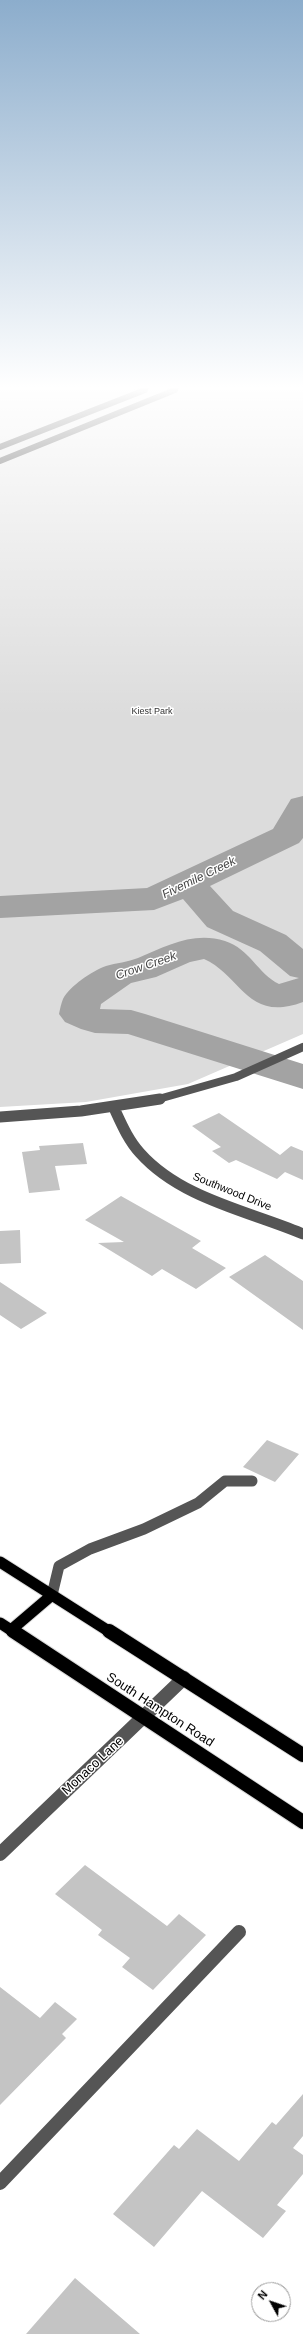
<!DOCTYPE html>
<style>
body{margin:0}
#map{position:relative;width:303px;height:2334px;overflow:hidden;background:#fff;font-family:Helvetica,sans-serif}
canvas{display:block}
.north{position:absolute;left:251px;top:2282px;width:40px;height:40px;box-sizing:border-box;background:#fff;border:1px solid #999;border-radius:50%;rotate:310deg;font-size:11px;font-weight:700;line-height:16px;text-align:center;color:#000}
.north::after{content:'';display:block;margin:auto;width:14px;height:18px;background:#000;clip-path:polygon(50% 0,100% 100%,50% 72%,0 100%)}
</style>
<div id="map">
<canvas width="303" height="2334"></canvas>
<div class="north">N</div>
</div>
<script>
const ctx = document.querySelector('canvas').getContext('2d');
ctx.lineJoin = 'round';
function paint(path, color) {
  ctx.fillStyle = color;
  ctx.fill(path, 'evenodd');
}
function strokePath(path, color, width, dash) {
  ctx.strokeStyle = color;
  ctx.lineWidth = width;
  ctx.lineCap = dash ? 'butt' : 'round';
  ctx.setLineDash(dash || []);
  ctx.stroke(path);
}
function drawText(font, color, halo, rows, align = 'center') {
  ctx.font = font + ' Helvetica,sans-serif';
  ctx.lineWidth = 3;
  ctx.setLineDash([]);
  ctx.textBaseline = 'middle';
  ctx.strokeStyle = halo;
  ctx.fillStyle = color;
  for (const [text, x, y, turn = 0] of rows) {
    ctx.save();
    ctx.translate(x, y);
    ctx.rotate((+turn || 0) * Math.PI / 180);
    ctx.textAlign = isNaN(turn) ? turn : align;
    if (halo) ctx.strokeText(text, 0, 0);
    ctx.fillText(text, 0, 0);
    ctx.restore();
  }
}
paint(new Path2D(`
 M0,390H303V1034L188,1084L86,1102L0,1107Z`), '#dcdcdc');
paint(new Path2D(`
 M303,796V838L299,843L210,886L233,911L286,935L303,949V1002C247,1023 242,976 204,959L190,962L156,977L131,983L101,1004L100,1009L131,1010L145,1014L303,1064V1089L128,1034L95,1033L81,1029L65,1022L59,1014C60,1009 61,1004 63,999C70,986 92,971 106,966C116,963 128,962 138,958C166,946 194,931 225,941C250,949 258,974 279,984L299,978L290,976L260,951L207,927L183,899L154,910L0,918V896L147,888L273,829L291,799Z`), '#a3a3a3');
paint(new Path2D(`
 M219,1113L280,1155L291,1146L303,1151V1180L285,1172L277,1179L236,1160L229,1163L212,1151L221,1147L192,1126Z
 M83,1143L87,1164L55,1166L60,1190L29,1193L22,1152L40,1150L39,1146Z
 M121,1196L201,1241L192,1248L226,1268L196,1289L162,1269L152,1276L98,1243L124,1242L85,1220Z
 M20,1230L21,1263L0,1264V1231Z
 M265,1255L303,1281V1330L229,1277Z
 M0,1282L47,1313L21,1329L0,1315Z
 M267,1440L299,1454L275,1482L243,1467Z
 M85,1865L167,1926L179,1914L206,1935L153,1990L122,1967L130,1958L98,1935L102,1930L55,1894Z
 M0,1987L40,2018L55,2002L77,2019L62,2034L66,2038L0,2105Z
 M303,2094V2136L293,2148L303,2155V2174L277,2205L286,2211L263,2238L202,2191L154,2247L113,2214L174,2145L179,2149L197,2129L239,2161L272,2122L276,2125Z
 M75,2278L140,2334H26Z`), '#c4c4c4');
const majorFar2 = new Path2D(`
 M0,447L145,390
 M0,461L175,390`);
const majorFar1 = new Path2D(`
 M0,1562L110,1632
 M0,1623L14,1632
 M11,1630L52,1595`);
const major = new Path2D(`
 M13,1631L303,1822
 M109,1631L303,1755`);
strokePath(majorFar2, '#dbdbdb', 8);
strokePath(majorFar1, '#dbdbdb', 13);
strokePath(major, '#dbdbdb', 16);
strokePath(new Path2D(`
 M155,1100L236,1077L303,1047`), '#555', 8);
strokePath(new Path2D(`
 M114,1108C121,1123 128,1140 140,1153C181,1199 249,1211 303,1234
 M0,1117L81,1111L160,1099
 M52,1595L59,1566L90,1549L144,1529L198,1503L225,1481H252`), '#555', 11);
strokePath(new Path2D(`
 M0,1854L184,1678
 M0,2183L239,1932`), '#555', 14);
strokePath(majorFar2, '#000', 6);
strokePath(majorFar1, '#000', 11);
strokePath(major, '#000', 14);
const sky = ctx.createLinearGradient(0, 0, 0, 717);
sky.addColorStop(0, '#8cadcc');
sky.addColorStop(0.54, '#fff');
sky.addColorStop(1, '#ffffff00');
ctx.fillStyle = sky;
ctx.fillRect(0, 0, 303, 717);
drawText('9px', '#333', '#fff', [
 ["Kiest Park",152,712]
]);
drawText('11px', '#000', '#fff', [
 ["Southwood Drive",232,1192,22]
]);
drawText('italic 12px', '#444', '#fff', [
 ["Fivemile Creek",199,878,-26],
 ["Crow Creek",146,966,-19]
]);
drawText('13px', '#000', '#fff', [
 ["South Hampton Road",160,1710,33],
 ["Monaco Lane",93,1766,-43]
]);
</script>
